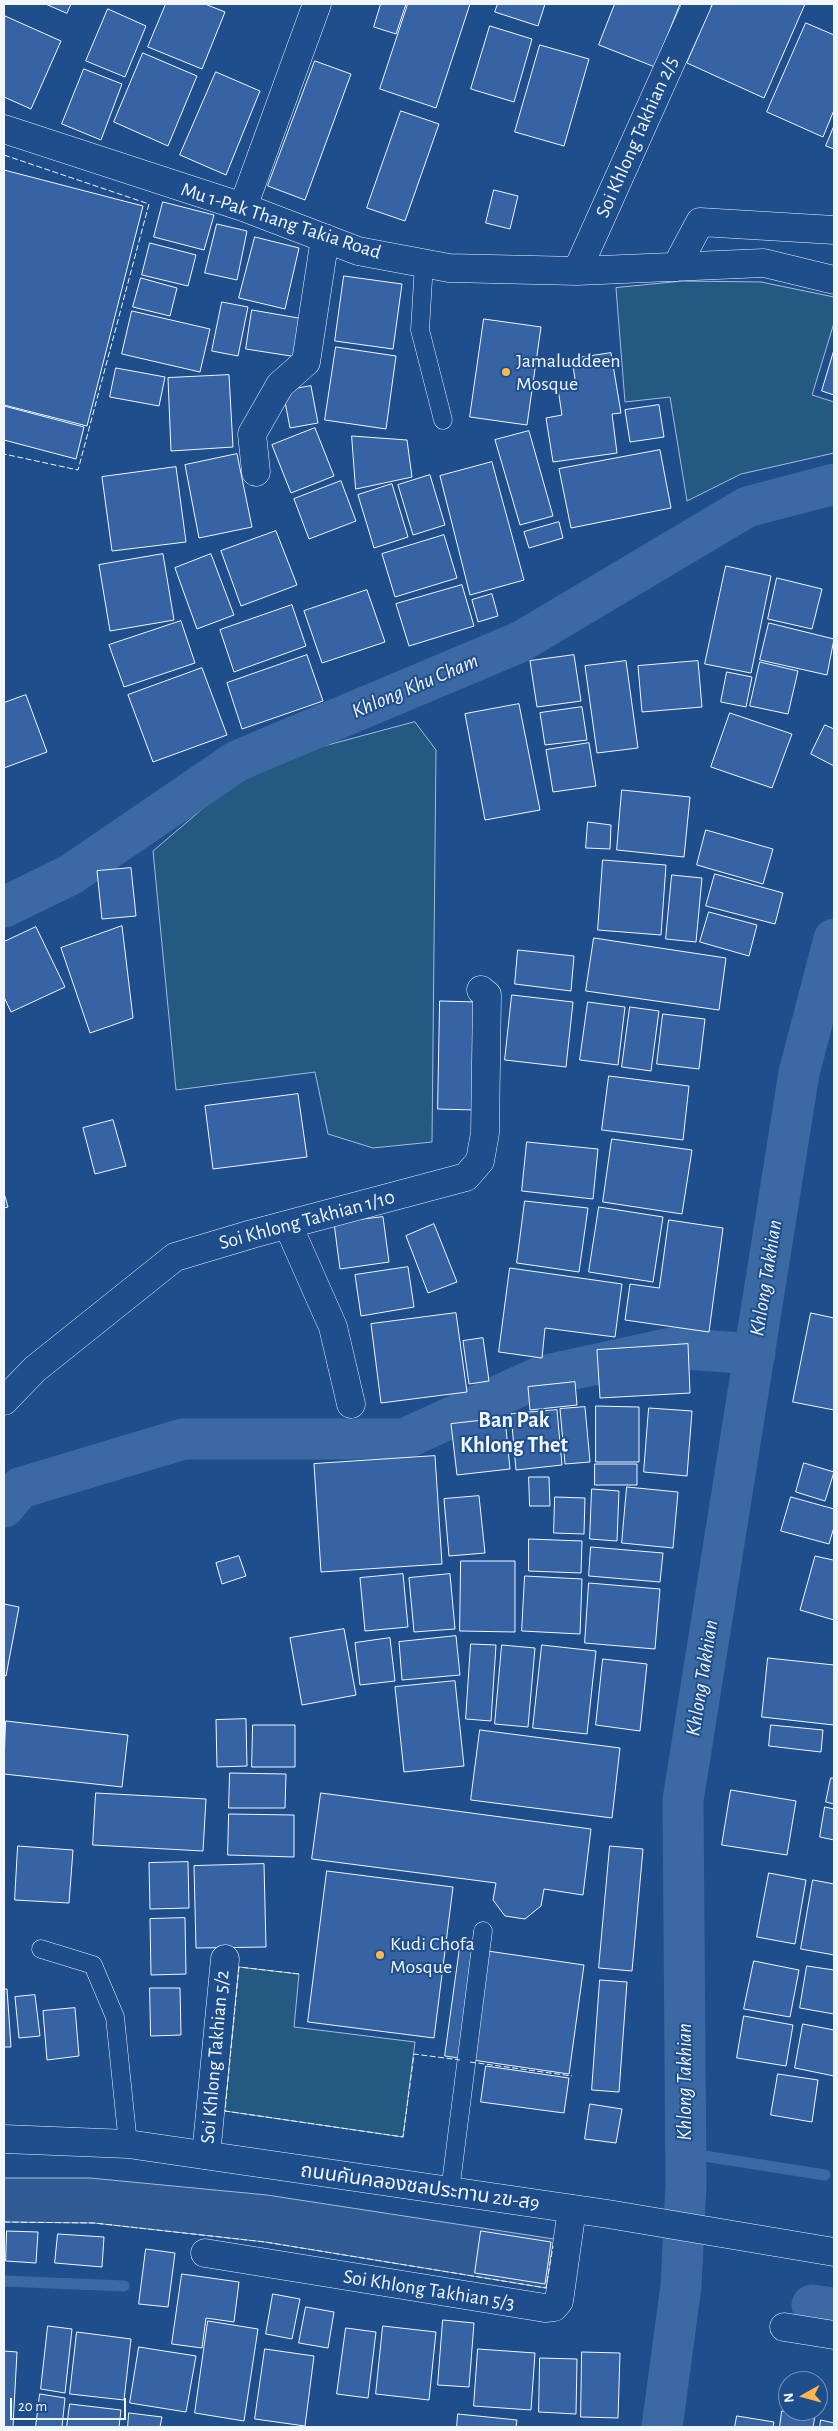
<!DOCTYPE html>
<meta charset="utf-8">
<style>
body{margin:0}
#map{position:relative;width:838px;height:2431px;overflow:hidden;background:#1f4e8c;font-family:"Alegreya Sans",sans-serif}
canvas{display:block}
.frame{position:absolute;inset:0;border:5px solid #f2f6ff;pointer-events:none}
.north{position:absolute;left:778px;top:2371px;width:50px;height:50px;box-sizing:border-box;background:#1f4e8c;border:1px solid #7391ba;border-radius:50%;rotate:263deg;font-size:14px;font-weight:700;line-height:20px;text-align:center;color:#f2f6ff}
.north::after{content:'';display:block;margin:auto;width:18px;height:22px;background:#ffb74d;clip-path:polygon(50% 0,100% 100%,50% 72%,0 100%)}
.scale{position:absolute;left:10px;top:2398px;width:116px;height:22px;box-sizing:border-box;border:2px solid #f2f6ff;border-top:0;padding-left:6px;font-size:15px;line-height:18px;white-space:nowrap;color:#f2f6ff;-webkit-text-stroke:4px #1f4e8c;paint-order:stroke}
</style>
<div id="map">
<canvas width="838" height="2431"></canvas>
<div class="frame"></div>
<div class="north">N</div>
<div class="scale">20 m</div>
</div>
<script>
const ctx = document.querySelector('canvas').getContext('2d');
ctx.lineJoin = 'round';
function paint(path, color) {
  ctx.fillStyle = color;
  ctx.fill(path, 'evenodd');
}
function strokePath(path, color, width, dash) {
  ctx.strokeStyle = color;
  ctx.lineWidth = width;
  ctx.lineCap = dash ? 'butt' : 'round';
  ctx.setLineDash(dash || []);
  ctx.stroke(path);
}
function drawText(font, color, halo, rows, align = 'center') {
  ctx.font = font + ' "Alegreya Sans","Noto Sans Thai",sans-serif';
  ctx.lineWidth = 4;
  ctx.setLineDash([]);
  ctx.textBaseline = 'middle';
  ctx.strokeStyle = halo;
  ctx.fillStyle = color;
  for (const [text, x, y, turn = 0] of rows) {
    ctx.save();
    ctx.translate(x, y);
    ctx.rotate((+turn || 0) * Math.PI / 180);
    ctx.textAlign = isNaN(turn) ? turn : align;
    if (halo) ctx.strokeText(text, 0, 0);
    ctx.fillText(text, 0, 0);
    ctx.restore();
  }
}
const green = new Path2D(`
 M683,281L761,282L834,297V323L812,395L834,402V453L741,474L687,501L670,397L625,402L616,288Z
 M415,722L436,750L432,1142L373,1148L328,1134L315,1072L176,1090L153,851L235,781L298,753Z
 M239,1967L299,1974L294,2027L415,2042L403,2137L225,2111Z`);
paint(green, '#245a82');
strokePath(green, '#a8bbd7', 1);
const parking = new Path2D(`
 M4,2178H90L267,2195L554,2239L546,2288L265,2242L94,2223L4,2222Z`);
paint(parking, '#305b95');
strokePath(parking, '#a8bbd7', 1);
strokePath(new Path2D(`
 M685,2153L825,2175
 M4,2281L124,2286`), '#3b69a3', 11);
strokePath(new Path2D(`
 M4,907L70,875L237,761L520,642L747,507L834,484
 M4,1507L20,1488L183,1439H404L542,1376L671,1348L755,1354
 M812,2305L834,2308
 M662,2427L681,2286L686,2184L683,1800L799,1073L834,939`), '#3b69a3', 41);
const building = new Path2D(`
 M46,4H71L67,13Z
 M166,4H205L225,12L202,69L148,47Z
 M381,4H406L396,34L374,27Z
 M408,4H470L436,108L380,89Z
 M498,4H545L538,26L495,12Z
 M615,4H680L655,67L599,45Z
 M713,4H805L764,98L687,63Z
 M108,9L146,26L125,77L86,61Z
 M5,16L61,41L31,109L4,97Z
 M806,23L834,35V110L823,137L767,112Z
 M490,26L532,39L514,102L471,89Z
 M540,45L589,59L564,146L515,132Z
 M143,53L197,76L168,146L114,122Z
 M315,61L351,74L305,200L268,186Z
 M84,69L122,84L101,140L62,124Z
 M216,72L260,91L226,175L180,155Z
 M401,111L439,124L405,221L367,208Z
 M834,126V149L826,146Z
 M4,170L143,206L87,426L4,405Z
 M494,190L518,196L510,229L486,223Z
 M163,202L214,215L204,250L154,237Z
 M217,224L247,231L237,280L205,273Z
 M255,237L299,248L285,309L239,298Z
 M150,243L196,255L188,286L142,275Z
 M344,276L402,284L393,349L335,341Z
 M141,278L177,288L170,316L133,307Z
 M222,302L248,307L238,356L212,351Z
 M252,310L304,319L297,357L246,349Z
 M132,311L210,329L200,372L122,354Z
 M484,319L541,327L527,425L470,417Z
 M336,347L396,356L386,429L325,420Z
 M834,350V395L822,391Z
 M611,353L621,413L612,414L617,453L553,462L546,418L562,415L558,389L576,386L572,359Z
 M116,368L165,377L159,406L110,397Z
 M229,375L233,447L171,451L168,378Z
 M311,386L318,423L290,428L283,391Z
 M659,405L664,437L630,442L625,410Z
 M4,406L84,427L76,459L4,440Z
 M315,428L334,476L291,493L272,445Z
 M529,431L553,516L520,525L495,440Z
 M352,436L407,440L412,477L356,489Z
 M660,450L671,508L571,528L559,469Z
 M237,454L252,527L199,538L185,465Z
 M492,462L524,580L470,595L440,476Z
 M176,467L186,542L112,551L102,477Z
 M430,475L445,525L413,535L398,485Z
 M341,481L356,521L309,539L294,499Z
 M392,484L408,537L374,548L358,495Z
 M559,522L563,538L529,548L524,532Z
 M276,531L297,585L241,606L221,551Z
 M444,535L457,578L395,597L382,554Z
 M163,554L174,620L110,631L99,565Z
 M211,554L234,615L197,629L175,568Z
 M726,566L771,576L751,673L705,664Z
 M777,578L822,589L812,629L768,619Z
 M462,585L474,626L409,646L396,604Z
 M367,590L385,642L322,663L304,611Z
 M492,594L498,616L478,622L472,600Z
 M292,605L306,646L234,672L220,630Z
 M181,621L195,663L124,687L109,645Z
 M769,623L834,639L827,675L760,660Z
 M307,655L323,701L242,729L227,683Z
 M574,655L581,701L537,707L530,661Z
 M626,661L638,748L597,753L585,666Z
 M698,661L702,707L642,712L638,666Z
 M760,662L798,671L788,714L750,706Z
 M202,668L227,735L153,762L128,695Z
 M727,672L752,677L746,707L721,702Z
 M26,695L47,752L4,768V703Z
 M519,704L540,810L485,820L465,714Z
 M582,707L587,740L545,745L540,713Z
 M730,713L792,734L772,788L711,767Z
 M825,725L834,729V766L811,754Z
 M589,743L596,786L553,792L546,750Z
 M622,790L690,797L684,857L617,850Z
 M588,822L611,825L610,849L586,848Z
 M706,830L773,849L763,884L697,865Z
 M603,860L666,865L661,935L598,930Z
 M131,868L136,916L102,919L97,871Z
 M715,874L783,893L775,924L706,906Z
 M672,875L702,878L696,942L666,939Z
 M709,912L757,925L749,956L700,942Z
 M122,926L133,1018L90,1033L61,948Z
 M36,927L65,987L11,1012L4,997V942Z
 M594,938L726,958L719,1010L586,991Z
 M518,950L574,956L571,991L515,984Z
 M512,995L573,1002L566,1067L505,1060Z
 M440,1001L478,1002L475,1110L438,1109Z
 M588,1002L625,1007L618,1065L580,1060Z
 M630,1007L659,1011L651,1071L622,1067Z
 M663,1014L705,1019L699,1069L657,1064Z
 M609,1076L689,1086L683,1140L602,1130Z
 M298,1094L307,1157L213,1169L205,1106Z
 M113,1120L126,1166L95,1174L83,1128Z
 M612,1139L692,1150L682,1214L603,1202Z
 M527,1142L598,1149L593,1199L522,1191Z
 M4,1193L8,1207L4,1208Z
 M525,1201L588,1208L579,1272L517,1263Z
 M599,1207L663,1217L653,1282L589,1272Z
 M383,1217L389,1262L340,1269L334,1223Z
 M669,1220L723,1228L709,1332L625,1320L630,1284L659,1288Z
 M434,1224L457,1282L428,1293L406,1236Z
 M408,1267L414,1307L361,1316L355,1275Z
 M510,1268L622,1284L615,1337L545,1328L542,1358L499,1352Z
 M456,1313L467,1392L381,1403L371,1324Z
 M811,1313L834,1318V1410L793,1402Z
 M483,1338L489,1381L469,1384L463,1341Z
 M688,1344L690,1393L600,1398L597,1350Z
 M575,1382L577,1405L530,1410L528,1387Z
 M596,1406L639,1407V1462H596Z
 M585,1407L590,1462L565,1464L560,1409Z
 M649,1408L692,1411L687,1476L644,1472Z
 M557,1410L562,1465L516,1470L511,1414Z
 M505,1418L510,1469L457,1475L451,1424Z
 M435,1456L442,1564L321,1572L314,1464Z
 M804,1463L834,1472L825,1501L796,1492Z
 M595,1464H637V1485H595Z
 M529,1477H549L550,1506H530Z
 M627,1487L678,1492L673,1548L622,1543Z
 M592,1489L619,1491L617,1541L590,1539Z
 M479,1496L485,1553L449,1556L444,1499Z
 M555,1497L585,1498L584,1534L554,1533Z
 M791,1497L834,1509V1527L829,1544L781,1531Z
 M529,1539L582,1541L581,1573L529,1571Z
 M591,1547L663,1553L660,1582L589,1576Z
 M834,1555V1620L800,1610L815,1556L833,1560Z
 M239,1556L246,1576L222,1584L216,1563Z
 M461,1561H515V1632L460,1631Z
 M403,1574L408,1627L365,1631L360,1578Z
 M450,1574L455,1629L414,1632L409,1578Z
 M525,1576L582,1579L580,1634L522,1631Z
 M589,1583L660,1589L655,1649L585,1643Z
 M4,1604L19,1607L6,1676L4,1675Z
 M344,1629L356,1695L302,1705L290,1638Z
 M456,1636L460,1675L402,1680L399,1642Z
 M390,1638L395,1681L360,1685L355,1643Z
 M471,1644L496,1645L491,1721L466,1719Z
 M502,1645L535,1648L528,1727L495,1724Z
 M542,1645L596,1651L587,1734L533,1728Z
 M768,1658L834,1665V1725L762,1717Z
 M603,1659L647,1664L640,1731L596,1725Z
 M455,1681L464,1766L404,1772L395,1687Z
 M246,1719L247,1766L217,1767L216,1720Z
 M6,1721L128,1735L122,1787L4,1774Z
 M253,1725H295V1767H252Z
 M771,1725L823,1730L821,1752L769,1746Z
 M480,1730L620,1748L612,1818L471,1800Z
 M230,1773L286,1774L285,1808H229Z
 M831,1778H834V1804L826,1802Z
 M731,1790L796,1801L787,1855L722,1845Z
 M96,1793L206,1799L203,1851L93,1845Z
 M321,1793L591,1829L583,1895L544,1889L541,1906L525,1919L505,1916L493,1900L496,1883L312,1859Z
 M825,1807L834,1809V1840L820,1837Z
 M229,1814L294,1815V1857L228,1855Z
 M18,1846L73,1850L69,1903L15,1900Z
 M610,1846L643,1849L632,1971L599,1968Z
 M188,1862L189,1908L150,1909L149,1863Z
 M264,1864L266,1947L196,1948L194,1866Z
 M327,1871L453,1887L434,2038L308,2022Z
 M769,1873L806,1880L795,1944L757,1937Z
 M813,1880L834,1884V1955L801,1949Z
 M185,1918L186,1974L151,1975L150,1919Z
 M460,1947L584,1965L569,2074L445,2056Z
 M754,1961L799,1970L790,2017L744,2009Z
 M807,1966L834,1970V2014L800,2008Z
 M600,1980L627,1982L619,2092L592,2090Z
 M150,1988H180L181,2035L151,2036Z
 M4,1989H7L11,2047H4Z
 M35,1995L40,2036L19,2038L15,1997Z
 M75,2008L79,2056L47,2060L43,2011Z
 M744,2016L793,2025L786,2066L737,2058Z
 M803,2024L834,2030V2076L795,2068Z
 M486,2066L569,2078L564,2113L481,2102Z
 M778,2074L818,2080L812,2122L771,2115Z
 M590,2104L622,2109L616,2143L585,2139Z
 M7,2231L38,2232L36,2263L6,2261Z
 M481,2231L551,2242L545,2284L475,2273Z
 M58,2234L104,2237L102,2267L55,2263Z
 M146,2249L175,2253L168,2307L139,2304Z
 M182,2274L239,2282L234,2322L206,2318L202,2348L172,2344Z
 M273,2294L300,2299L292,2339L266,2334Z
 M306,2307L334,2312L328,2348L299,2343Z
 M443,2320L474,2323L469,2387L438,2385Z
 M208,2321L258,2329L244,2421L195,2413Z
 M48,2326L72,2329L65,2393L41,2389Z
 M383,2326L436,2332L429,2400L376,2394Z
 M346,2328L376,2332L368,2398L337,2394Z
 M77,2332L131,2339L124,2400L70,2394Z
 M139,2347L196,2356L186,2412L130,2403Z
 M265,2349L314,2356L305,2426L255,2419Z
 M478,2349L535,2353L531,2410L474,2406Z
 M4,2351L17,2352L13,2427H4Z
 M582,2352L620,2353L618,2418L581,2417Z
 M540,2358L577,2359L576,2414L539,2412Z
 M787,2379L802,2381H788V2406L783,2405Z
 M818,2384L824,2385L820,2411H818Z
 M40,2394L65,2398L62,2427H36Z
 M70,2404L121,2410L119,2427H67Z
 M782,2411L815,2416L813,2427H780Z
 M129,2413L162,2417L160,2427H128Z
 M458,2414L517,2420L516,2427H457Z
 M737,2416L774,2422L773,2427H735Z
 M821,2420L834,2423V2427H820Z`);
paint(building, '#3563a3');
strokePath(building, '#f2f6ff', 1);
const service = new Path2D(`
 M424,263L420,330L443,420
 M41,1949L93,1965L115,2017L128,2144
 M450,2191L483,1931`);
const minor = new Path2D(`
 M4,129L243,207L358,251L449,268L577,271L764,263L834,280
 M243,207L317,4
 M676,267L700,222L834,230
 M577,271L697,4
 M256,472L252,434L280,385L306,362L325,238
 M288,1225L333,1327L351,1404
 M4,1401L35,1369L175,1257L252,1234L466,1177L480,1161L485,1133L487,995L481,990
 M206,2155L225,1959
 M205,2253L545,2308L554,2307L559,2301L572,2209
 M784,2327L834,2335`);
const tertiary = new Path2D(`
 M4,2139L128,2144L608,2214L834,2252`);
strokePath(service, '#f2f6ff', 19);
strokePath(minor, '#f2f6ff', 29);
strokePath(tertiary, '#f2f6ff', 29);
strokePath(service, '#1f4e8c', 18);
strokePath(minor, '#1f4e8c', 28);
strokePath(tertiary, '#1f4e8c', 28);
strokePath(new Path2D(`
 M4,155L149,204L78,470L4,454
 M299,1974L239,1967L225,2111L403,2137L414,2054L460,2060
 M470,2062L572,2076
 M4,2222L94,2223L265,2242L546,2288L553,2246`), '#f2f6ff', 1, [6, 2.5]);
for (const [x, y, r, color] of [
 [506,372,5,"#ffb74d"],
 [380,1955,5,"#ffb74d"]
]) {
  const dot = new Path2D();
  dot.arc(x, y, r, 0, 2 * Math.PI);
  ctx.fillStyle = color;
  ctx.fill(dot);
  strokePath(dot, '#1f4e8c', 2);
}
drawText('20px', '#f2f6ff', '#1f4e8c', [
 ["Soi Khlong Takhian 2/5",637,137,-66],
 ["Mu 1-Pak Thang Takia Road",281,221,18],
 ["Soi Khlong Takhian 1/10",307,1220,-15],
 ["Soi Khlong Takhian 5/2",215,2057,-85],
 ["ถนนคันคลองชลประทาน 2ข-ส9",420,2187,8],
 ["Soi Khlong Takhian 5/3",429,2290,9]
]);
drawText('20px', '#f2f6ff', '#1f4e8c', [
 ["Jamaluddeen",516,361],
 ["Mosque",516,384],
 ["Kudi Chofa",390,1944],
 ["Mosque",390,1967]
], 'left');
drawText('italic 21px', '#f2f6ff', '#1f4e8c', [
 ["Khlong Khu Cham",415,686,-23],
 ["Khlong Takhian",766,1278,-81],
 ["Khlong Takhian",702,1678,-81],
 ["Khlong Takhian",685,2082,-90]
]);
drawText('bold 22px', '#f2f6ff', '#1f4e8c', [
 ["Ban Pak",514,1420],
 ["Khlong Thet",514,1445]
]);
</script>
